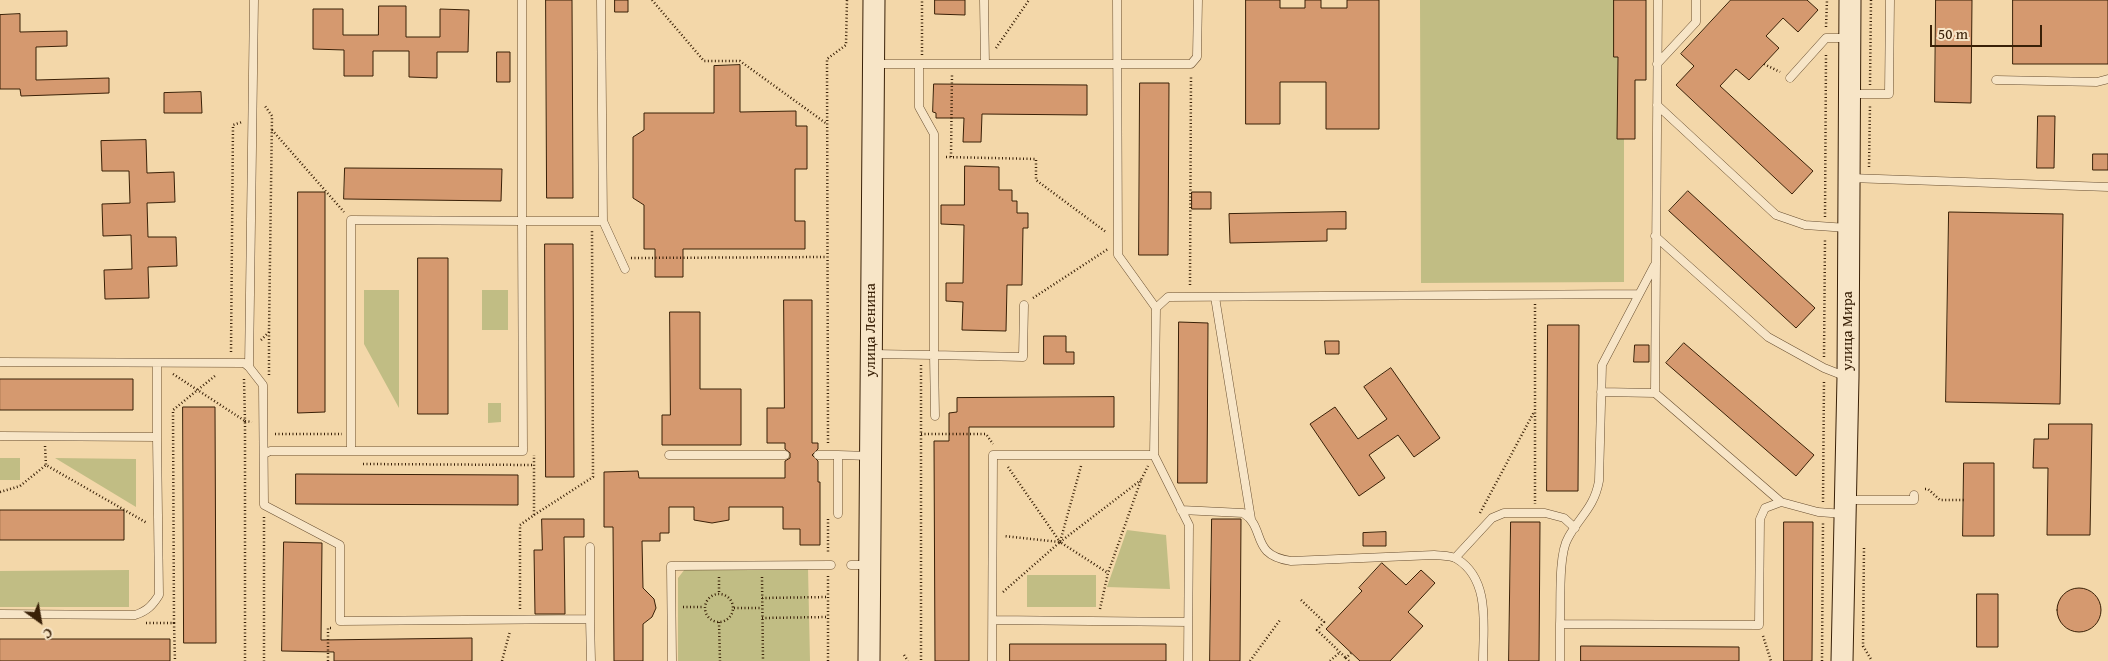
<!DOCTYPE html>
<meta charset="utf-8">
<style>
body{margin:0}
#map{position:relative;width:2108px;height:661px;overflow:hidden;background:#f3d7a9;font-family:"Gentium Book Plus",serif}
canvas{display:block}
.north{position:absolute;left:15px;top:596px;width:50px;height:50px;-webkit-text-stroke:4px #f7e5c7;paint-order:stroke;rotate:148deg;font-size:14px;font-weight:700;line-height:20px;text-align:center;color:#392007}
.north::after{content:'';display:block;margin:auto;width:18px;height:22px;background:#392007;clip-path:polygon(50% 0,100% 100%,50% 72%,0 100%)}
.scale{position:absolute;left:1930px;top:25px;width:112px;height:22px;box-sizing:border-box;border:2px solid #392007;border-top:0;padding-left:6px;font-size:15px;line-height:18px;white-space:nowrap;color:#392007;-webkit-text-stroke:4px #f7e5c7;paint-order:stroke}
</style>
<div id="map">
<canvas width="2108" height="661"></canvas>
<div class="north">С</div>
<div class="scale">50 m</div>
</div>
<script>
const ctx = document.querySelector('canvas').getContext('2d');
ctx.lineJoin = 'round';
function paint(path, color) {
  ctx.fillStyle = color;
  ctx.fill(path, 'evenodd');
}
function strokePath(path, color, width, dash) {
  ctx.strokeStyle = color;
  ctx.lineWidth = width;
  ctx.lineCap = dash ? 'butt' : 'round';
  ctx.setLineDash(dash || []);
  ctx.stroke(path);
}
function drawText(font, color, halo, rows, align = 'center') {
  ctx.font = font + ' "Gentium Book Plus",serif';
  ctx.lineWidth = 4;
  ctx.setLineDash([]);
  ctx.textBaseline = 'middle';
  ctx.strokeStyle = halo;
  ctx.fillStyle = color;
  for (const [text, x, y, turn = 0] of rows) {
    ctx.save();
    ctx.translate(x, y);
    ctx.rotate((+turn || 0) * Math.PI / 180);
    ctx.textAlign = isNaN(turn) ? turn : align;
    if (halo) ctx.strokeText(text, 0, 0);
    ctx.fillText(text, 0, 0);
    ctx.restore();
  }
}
paint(new Path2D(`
 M1420,0H1646V80H1635V139H1624V282L1421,283Z
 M364,290H399V408L364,344Z
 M482,290H508V330H482Z
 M488,403H501V422L488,423Z
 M0,458H20V480H0Z
 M55,458L136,459V507Z
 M1127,530L1166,535L1170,589L1107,587Z
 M808,568L810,661H678V578L685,569Z
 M129,570V607H0V571Z
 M1027,575H1096V607H1027Z`), '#c1bd84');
const building = new Path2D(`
 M546,0H572L573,198H547Z
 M615,0H628V12H615Z
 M935,0H965V15L935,14Z
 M1246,0H1280V8H1305V0H1321V8H1347V0H1379V129H1326V82H1280V124H1246Z
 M1614,0H1646V80H1635V139H1617L1618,57H1614Z
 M1731,0H1807L1818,10L1798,32L1783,18L1766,36L1779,48L1749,80L1736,69L1720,86L1813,171L1792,194L1676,85L1694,66L1681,54Z
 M1936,0H1972L1971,103L1935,102Z
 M2013,0H2108V64H2013Z
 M379,6H406V37H440V9L469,10L468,52H437V78L409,77V51H373V76H344V50L313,49V9H343V35H378Z
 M20,14V32L67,31V46L36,47V80L109,78V93L21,96L20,89H0V15Z
 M497,52H510V82H497Z
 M740,65V112L796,111V126H807V169H795V221H805V249H683V277H655V249H644V205L633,198V137L644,130V113H714V66Z
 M1140,83H1169L1168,255H1139Z
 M934,84L1087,85V115L982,114L981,142H963L964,118H936V113L933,112Z
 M201,92L202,113H164V93Z
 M2038,116H2055L2054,168H2037Z
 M146,140L147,173L174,172L175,202L147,203L148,237H176L177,266L148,267L149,298L105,299L104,270L132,269L131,235L103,236L102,204L130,203L129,171H102L101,141Z
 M2093,154H2108V170H2093Z
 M965,166L999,167V190H1012V201H1017V213H1028V228H1023L1022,285H1007L1006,331L962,330L963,302L946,301V283H963L964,225L941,224V205H964Z
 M345,168L502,169L501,201L344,199Z
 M1688,191L1815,308L1796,328L1669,211Z
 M298,192H325V412L298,413Z
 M1192,192H1211V209H1192Z
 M1346,212V229H1327V241L1230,243L1229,214Z
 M1949,212L2063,214L2060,404L1946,402Z
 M545,244H573L574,477H546Z
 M418,258H448V414H418Z
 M784,300H812V443H818V449L812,455L818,461V482H820V545H800V529H783V507H729V520L712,523L694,520V507H669V533H660V541H642L643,588L654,599L656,608L652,617L643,624V661H614L613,527H604V472L638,471L639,478H785V461L790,458V453L785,449V443H767V408H784Z
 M670,312H700V389H741V445H662V415H670Z
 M1179,322L1208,323L1207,483H1178Z
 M1548,325H1579L1578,491H1547Z
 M1044,336H1066V352H1074V364H1044Z
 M1325,341H1339V354H1326Z
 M1684,343L1814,455L1796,476L1666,363Z
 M1635,345H1649V362H1634Z
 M1391,368L1440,438L1414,457L1398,435L1369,455L1385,478L1359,496L1310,424L1335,407L1358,439L1387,419L1364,387Z
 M0,379H133V410H0Z
 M1114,397V427H969V661H935L934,441H949V413L957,412V398Z
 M183,407H215L216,643H184Z
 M2049,424H2092L2090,535H2047L2048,468H2033L2034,439H2048Z
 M1964,463H1994V536H1963Z
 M296,474L518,475V505L296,504Z
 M0,510H124V540H0Z
 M542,519H584V537H564L565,614H535L534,550H542Z
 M1212,519H1241L1240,661H1210Z
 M1511,522H1540L1539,661H1509Z
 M1784,522H1813L1812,661H1784Z
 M1386,532V546H1363V533Z
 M284,542L322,543L321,640L472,638V661H334V652L282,651Z
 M1382,563L1406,585L1421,570L1435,583L1408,612L1423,626L1390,661H1360L1326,629L1362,591L1359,588Z
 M2057 610a22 22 0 1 1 44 0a22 22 0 1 1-44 0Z
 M1977,594H1998V647H1977Z
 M0,639H170V661H0Z
 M1010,644H1166V661H1010Z
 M1581,646L1739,647V661H1581Z`);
paint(building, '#d5996f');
strokePath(building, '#392007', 1);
const service = new Path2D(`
 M254,0L249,367L263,385L264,505L340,545V621L590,619V547
 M984,0L985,64
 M1117,0L1118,255L1156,308L1154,455
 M1658,0L1655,393L1781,502
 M875,64H1191L1197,57L1198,0
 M919,64V107L934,134V355L1023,357L1024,305
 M1657,64L1696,22V0
 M1790,78L1826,38H1848
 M1996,80L2097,82L2108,79
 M1851,94H1889L1890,0
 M1657,105L1776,215L1805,225L1847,228
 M1850,178L2108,187
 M603,221L625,269
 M1655,236L1768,337L1824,368L1847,377
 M1215,297L1251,519
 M1156,308L1168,297L1639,294
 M873,354L934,355L935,416
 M0,362L244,363L249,367
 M157,363V437
 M1601,392L1655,393
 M0,436L157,437L159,595C152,606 147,611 135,615L0,614
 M351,450V220L522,221V0
 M264,454L270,451H523L522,221H603L601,0
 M669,455H785
 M818,455H838
 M1847,500H1914V495
 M1181,510L1243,513C1267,528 1249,555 1291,561L1434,555C1441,556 1451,555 1457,559C1491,580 1483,627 1483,661
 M838,514V455L870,456
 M1455,558L1492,518L1504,513H1545L1564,518L1575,528
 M851,565H869
 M590,619L591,661
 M993,620L1188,622
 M1560,624C1561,603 1558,555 1568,538C1580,516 1594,508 1599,481L1602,365L1654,266
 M672,661L671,566L831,565
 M992,661L993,455H1154L1189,525L1188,661
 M1560,661V624L1759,625L1760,519L1765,508L1781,502L1818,512L1844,514`);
const secondary = new Path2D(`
 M869,661L874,0
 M1842,661L1848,377L1850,0`);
strokePath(service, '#684e30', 9);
strokePath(secondary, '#392007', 23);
strokePath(new Path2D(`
 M652,0L704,61H740L827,124
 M1826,27L1827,0
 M996,48L1029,0
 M922,55V0
 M1764,64L1780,72
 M1870,85L1871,0
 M272,130L344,212
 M946,157L1036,159V180L1106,232
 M951,157L952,74
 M1869,167L1870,105
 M1825,217L1826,55
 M631,258L827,257
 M1190,285L1191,76
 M1033,298L1108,249
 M1535,304V504
 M269,332V375
 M261,340L269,332L272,116L265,106
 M231,352L233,125L242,122
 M1824,357L1825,238
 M921,365V661
 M173,374L245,421V661
 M244,379L245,421L252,422
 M275,434H342
 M921,434H986L993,444
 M828,443L827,59L846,45L847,0
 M45,446L46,465
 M363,464L534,465
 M1081,466L1060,542L1108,573
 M1008,467L1060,542L1141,480
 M1925,489H1928L1940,500H1964
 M0,492L20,486L46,465L147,523
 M1823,502L1824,380
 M1480,513L1534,412
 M534,515L593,477L592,231
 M264,517V661
 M828,519V553
 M1864,548L1863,646L1872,661
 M828,576V661
 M719,577V593
 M762,577L763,661
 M1003,592L1060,542L1004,536
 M705 608a14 14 0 1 1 28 0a14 14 0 1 1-28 0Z
 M762,598L828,597
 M1301,600L1324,622L1317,630L1346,658
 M683,607H704
 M734,608H762
 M520,609V525L534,515V455
 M1100,609L1108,573L1141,480L1148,466
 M762,618L828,617
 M719,622L720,661
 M146,623H174L175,661
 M174,623L173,410L216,375
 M1763,636L1771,661
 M904,655L908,661
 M328,661V628H333
 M502,661L510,631
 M1250,661L1280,620
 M1330,661L1340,652
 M1349,661L1346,658L1351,653
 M1822,661L1823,523`), '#392007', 2.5, [1, 2.5]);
strokePath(service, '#f7e5c7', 8);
strokePath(secondary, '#f7e5c7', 21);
drawText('15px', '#392007', '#f7e5c7', [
 ["улица Ленина",871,330,-90],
 ["улица Мира",1848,331,-90]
]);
</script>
